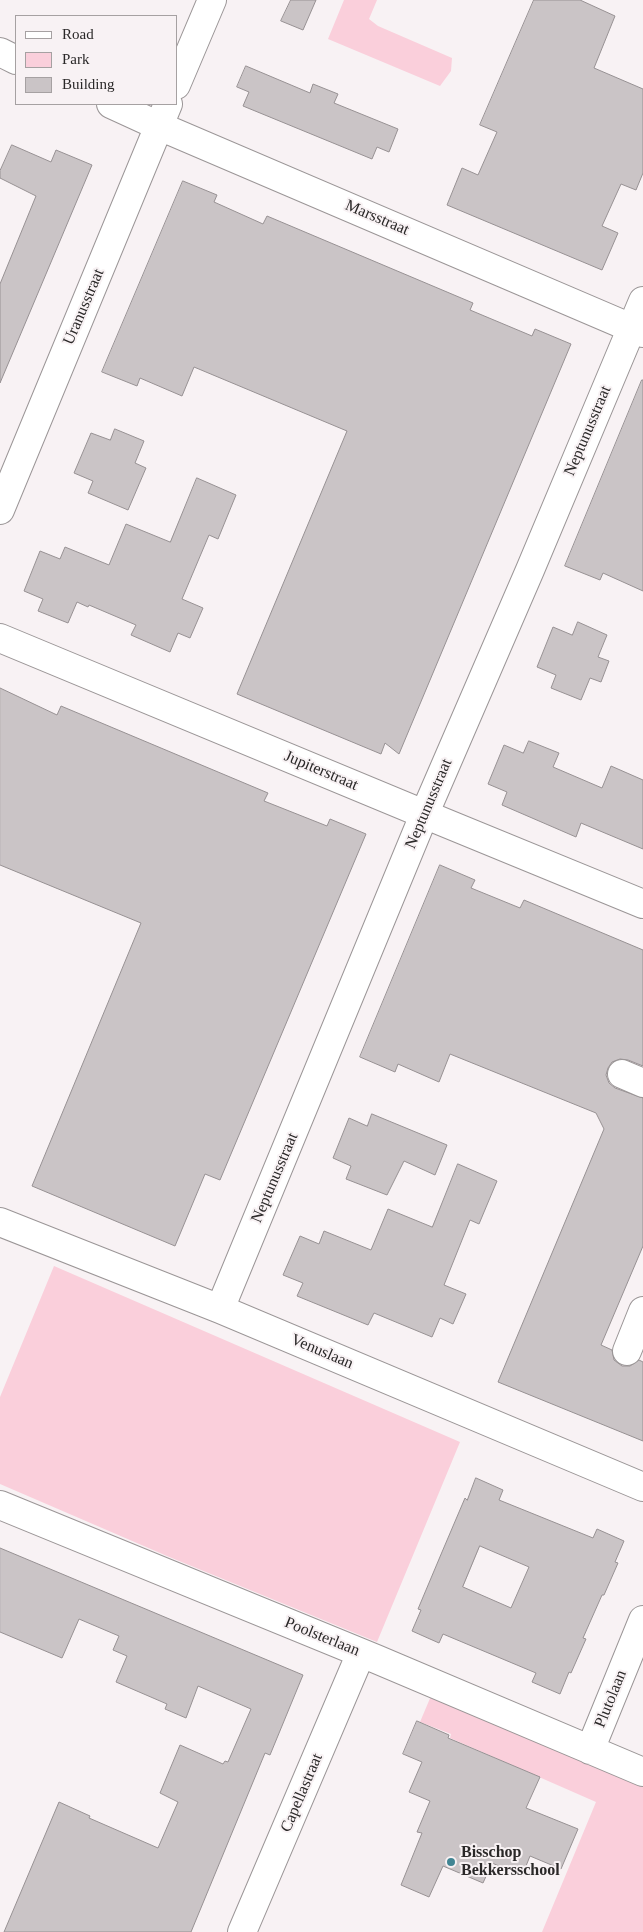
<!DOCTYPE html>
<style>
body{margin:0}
#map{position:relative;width:643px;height:1932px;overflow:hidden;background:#f8f2f4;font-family:Georgia,serif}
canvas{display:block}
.legend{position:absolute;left:15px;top:15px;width:162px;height:90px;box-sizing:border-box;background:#f8f2f4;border:1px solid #a6a1a2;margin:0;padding:6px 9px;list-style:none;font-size:15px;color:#2a2828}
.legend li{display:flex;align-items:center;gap:10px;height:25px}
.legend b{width:25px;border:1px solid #a6a1a2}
</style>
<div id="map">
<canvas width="643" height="1932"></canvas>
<ul class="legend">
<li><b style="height:6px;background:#fff"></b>Road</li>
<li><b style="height:14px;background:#facfdb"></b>Park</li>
<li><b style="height:14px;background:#cac4c6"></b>Building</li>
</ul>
</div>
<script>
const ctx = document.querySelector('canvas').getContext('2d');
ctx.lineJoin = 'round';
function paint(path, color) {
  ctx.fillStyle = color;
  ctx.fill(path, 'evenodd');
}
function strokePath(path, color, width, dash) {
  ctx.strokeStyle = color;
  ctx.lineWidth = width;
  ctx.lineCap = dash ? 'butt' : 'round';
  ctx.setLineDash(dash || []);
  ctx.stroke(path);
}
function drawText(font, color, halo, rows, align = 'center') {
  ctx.font = font + ' Georgia,serif';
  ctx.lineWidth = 4;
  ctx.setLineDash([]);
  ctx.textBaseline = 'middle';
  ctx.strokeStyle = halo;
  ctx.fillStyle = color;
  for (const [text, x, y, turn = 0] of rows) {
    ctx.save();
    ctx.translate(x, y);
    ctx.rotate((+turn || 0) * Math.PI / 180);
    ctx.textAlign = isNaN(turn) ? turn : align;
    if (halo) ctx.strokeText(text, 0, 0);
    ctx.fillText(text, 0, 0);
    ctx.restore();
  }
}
paint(new Path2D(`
 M344,0H377L369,19L378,26L452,58L451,71L440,86L328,39Z
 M54,1266L460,1442L377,1642L167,1556L0,1484V1397Z
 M431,1696L643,1785V1932H542L596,1802L450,1738L451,1734L420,1722Z`), '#facfdb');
const building = new Path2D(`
 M291,0H316L303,30L281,21Z
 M534,0H580L615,16L594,68L643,89V173L636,190L621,184L602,226L618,233L602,270L447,205L462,168L478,175L497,132L480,125Z
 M246,66L310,93L313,84L338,94L334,103L398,129L389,152L377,147L372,159L243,106L249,92L237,87Z
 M12,145L51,162L56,150L92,165L0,383V284L36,196L0,178V171Z
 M183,181L217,195L214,202L263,224L267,216L473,303L470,310L532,336L535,329L571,344L399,754L385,743L381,754L237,694L347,431L194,367L182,396L140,378L137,386L102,372Z
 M642,380H643V591L603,573L600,580L565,566Z
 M115,429L144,441L135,463L146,468L128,510L88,493L93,481L74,473L91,433L110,440Z
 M197,478L236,495L218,539L209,535L182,599L203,608L190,638L178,633L170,652L131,635L136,625L89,605L88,607L77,602L68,623L38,611L43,599L24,591L40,551L60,559L65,547L109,565L126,524L170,542Z
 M578,622L607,635L598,657L609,661L601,682L590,678L581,700L551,688L556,675L537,667L553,627L572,635Z
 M0,688L57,715L61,706L268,793L264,801L327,826L330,819L366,834L220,1180L205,1174L175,1246L32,1186L141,923L0,865Z
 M529,741L559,753L553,767L602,788L611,766L643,780V849L581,823L576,837L502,805L507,792L488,784L504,745L523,753Z
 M440,865L475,880L471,888L520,908L524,900L643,950V1066L628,1060L620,1059L612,1062L608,1068L606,1075L609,1083L615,1088L643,1098V1246L601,1345L612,1350L614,1360L622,1366H630L639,1360L643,1362V1441L498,1382L604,1129L596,1113L450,1054L439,1082L398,1064L395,1072L360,1057Z
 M372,1114L447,1145L435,1175L404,1161L387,1195L346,1179L351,1166L333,1158L349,1118L367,1126Z
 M458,1164L497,1181L479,1224L470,1220L444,1285L466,1294L453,1324L440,1318L432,1337L374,1313L368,1325L297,1296L303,1283L283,1275L300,1236L319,1244L324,1231L371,1250L388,1209L432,1227Z
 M476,1478L503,1490L499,1500L593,1538L597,1529L624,1541L615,1562L618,1563L604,1595H602L583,1638L586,1639L571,1673L569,1672L560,1694L532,1682L536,1673L443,1634L439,1643L412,1631L421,1610L418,1609L442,1552L465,1498L467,1500ZM480,1546L529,1567L511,1608L463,1587Z
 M0,1548L303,1675L270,1755L265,1753L191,1932H4L59,1802L90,1816L89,1818L158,1848L178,1802L160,1793L180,1745L223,1764L225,1761L228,1762L251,1709L198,1686L186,1718L165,1709L167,1704L116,1682L127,1656L113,1650L119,1636L79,1619L62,1658L0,1632Z
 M417,1721L449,1735L448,1738L540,1777L526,1808L578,1829L561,1869L530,1856L522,1876L492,1863L483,1883L443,1866L429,1897L401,1885L422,1833L417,1832L430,1801L409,1792L422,1762L403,1754Z`);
paint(building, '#cac4c6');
strokePath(building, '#979193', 1);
const minor = new Path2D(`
 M0,52L16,60
 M176,85L212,0
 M111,104L159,126L643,333
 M0,510L168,104
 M0,638C215,726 428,817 643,904
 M622,1074L643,1083
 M0,1222L220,1309L643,1487
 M220,1309L424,815L530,570L643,301
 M627,1351L643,1311
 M0,1505L376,1659L643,1772
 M590,1750L643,1620
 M242,1932L361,1653`);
strokePath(minor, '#9b9697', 30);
strokePath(minor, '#fff', 28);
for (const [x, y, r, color] of [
 [451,1862,5,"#418593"]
]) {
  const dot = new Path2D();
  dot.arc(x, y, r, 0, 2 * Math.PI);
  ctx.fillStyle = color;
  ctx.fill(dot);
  strokePath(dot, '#f8f2f4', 2);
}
drawText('16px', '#2a2828', '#f8f2f4', [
 ["Marsstraat",377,218,23],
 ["Uranusstraat",84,307,-67],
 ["Neptunusstraat",588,431,-67],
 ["Jupiterstraat",321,771,23],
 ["Neptunusstraat",429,804,-67],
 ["Neptunusstraat",275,1178,-67],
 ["Venuslaan",322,1352,23],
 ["Poolsterlaan",322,1637,22],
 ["Plutolaan",611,1699,-68],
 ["Capellastraat",302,1793,-67]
]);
drawText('bold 16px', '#2a2828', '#f8f2f4', [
 ["Bisschop",461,1853],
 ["Bekkersschool",461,1871]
], 'left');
</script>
